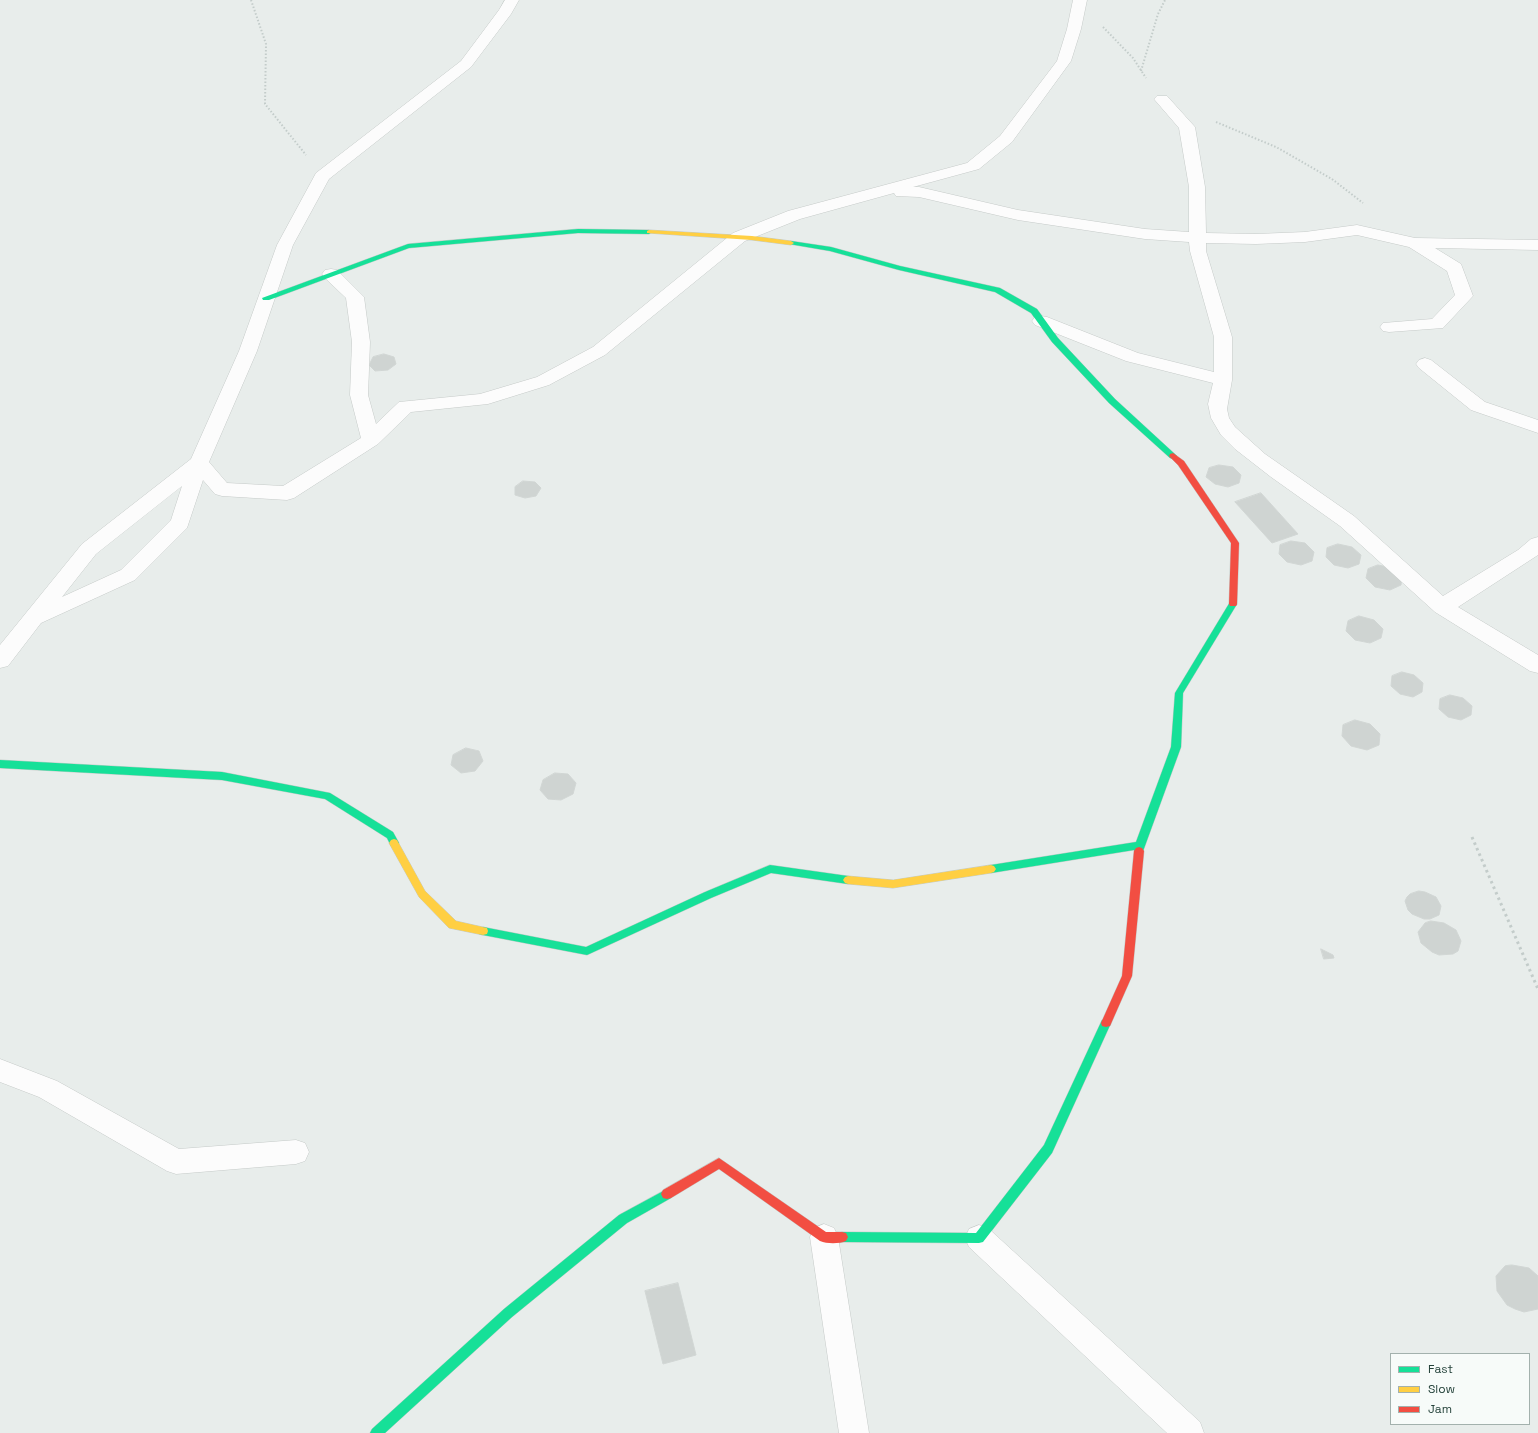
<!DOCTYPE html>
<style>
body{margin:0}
#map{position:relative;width:1538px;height:1433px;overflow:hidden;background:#e8edeb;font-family:"Space Grotesk",sans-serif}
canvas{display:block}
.legend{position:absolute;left:1390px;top:1353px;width:140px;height:72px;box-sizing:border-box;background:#f7fbf9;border:1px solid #a3b1ad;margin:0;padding:5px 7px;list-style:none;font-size:12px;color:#24423a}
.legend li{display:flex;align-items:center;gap:8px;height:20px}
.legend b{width:20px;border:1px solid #a3b1ad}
</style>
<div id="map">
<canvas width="1538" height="1433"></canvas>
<ul class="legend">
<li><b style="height:5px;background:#16e098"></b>Fast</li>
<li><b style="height:5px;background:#ffcf43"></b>Slow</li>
<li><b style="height:5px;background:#f24e42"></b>Jam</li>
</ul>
</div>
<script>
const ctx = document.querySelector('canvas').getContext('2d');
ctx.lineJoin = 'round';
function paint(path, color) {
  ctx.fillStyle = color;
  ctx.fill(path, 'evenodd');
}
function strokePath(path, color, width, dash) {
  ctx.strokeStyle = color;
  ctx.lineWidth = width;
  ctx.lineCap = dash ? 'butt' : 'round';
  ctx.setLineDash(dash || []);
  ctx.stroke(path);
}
const building = new Path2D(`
 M384,354L394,357L396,364L388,370L375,371L369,365L373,357Z
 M1219,465L1233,467L1241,475L1239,483L1228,487L1215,484L1206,477L1209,468Z
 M523,481L535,482L541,488L536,496L525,498L515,495V487Z
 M1261,493L1298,534L1272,543L1235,502Z
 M1291,541L1305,543L1314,552L1312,561L1301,565L1287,562L1279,554L1280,545Z
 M1338,544L1352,547L1361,555L1359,564L1348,568L1334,565L1326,557L1327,548Z
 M1378,565L1393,568L1402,576L1401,585L1390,590L1375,587L1366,578L1368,569Z
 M1359,616L1374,620L1383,629L1381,638L1370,643L1355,640L1346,631L1348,621Z
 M1402,672L1414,675L1423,683L1422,692L1413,697L1400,694L1391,686L1392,676Z
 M1450,695L1463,698L1472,706L1471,715L1461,720L1448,717L1439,709L1440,699Z
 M1355,720L1370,724L1380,734L1379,745L1367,750L1351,746L1342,736L1343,725Z
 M466,748L479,751L483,761L475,771L461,773L451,765L453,755Z
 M555,773L568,774L576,783L573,794L561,800L548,799L540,790L543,780Z
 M1419,891L1425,892L1436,897L1441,906L1439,915L1430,919H1424L1412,914L1408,910L1405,901L1407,897L1410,894Z
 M1431,921L1444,923L1456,930L1461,941L1458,951L1453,954L1439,955L1432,952L1421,943L1418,932L1425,923Z
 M1321,949L1333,955L1334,958L1324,959Z
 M1512,1265L1529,1268L1538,1276V1309L1524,1312L1515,1309L1507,1305L1497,1291L1496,1276L1505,1266Z
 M678,1283L696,1355L663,1364L645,1291Z`);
paint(building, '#cfd4d2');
strokePath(building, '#d1d6d4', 1);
const street = new Path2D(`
 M505,0H519L511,14L471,67L329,179L293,245L257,351L209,462L227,483L283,486L361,438L350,395L352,342L346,298L325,278L322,274L325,270L331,269L337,270L364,297L370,342L368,395L376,424L399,402L480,394L537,377L593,347L733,233L788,211L967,163L1000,136L1057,61L1067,29L1073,0H1087L1081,29L1071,61L1012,142L979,169L913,187H919L1018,210L1145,229L1189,232V187L1179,128L1154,99L1157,96H1167L1195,127L1205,187L1206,233L1256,234L1305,232L1357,225L1415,238L1538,240V250L1435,248L1461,264L1473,296L1443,328L1389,332L1383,331L1380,327L1383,323L1432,319L1455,295L1447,271L1409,247L1357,235L1305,242L1256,244L1206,243V251L1232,337V380L1227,409L1229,418L1235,427L1265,454L1354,516L1443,596L1518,550L1531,539L1538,537V555L1458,607L1538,655V673L1530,671L1435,612L1340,526L1271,477L1235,449L1221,435L1211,418L1208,404L1213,383L1126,361L1035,325L1032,321L1035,317L1041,316L1047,317L1138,353L1214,372V337L1190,251L1189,242L1145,239L1018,220L919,197L896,196L894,193L800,219L745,241L605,355L549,385L488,404L411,412L378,444L294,498L287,500L222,496L215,494L203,480L187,528L135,580L41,623L8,666L0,668V645L82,544L191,459L239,351L277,245L316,173L461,61L499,10ZM182,486L171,520L121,570L62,597L96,554Z
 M1425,358L1431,360L1485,402L1538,420V433L1471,410L1419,368L1416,364L1419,360Z
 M0,1059L57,1081L179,1149L296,1140L305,1143L309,1152L305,1161L296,1164L176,1174L167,1171L39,1097L0,1082Z
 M824,1224L834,1228L838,1237L869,1433H839L810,1237L814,1228Z
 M979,1225L989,1229L1200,1422L1204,1433H1167L969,1247L965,1238L969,1229Z`);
const fast = new Path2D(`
 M578,229L649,230L652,232L649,234L578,233L409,248L269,300H263L262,298L408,244Z
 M791,241L831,247L900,266L1000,288L1037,309L1058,338L1115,399L1177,456L1173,459L1170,458L1109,403L1052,342L1031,313L995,292L899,270L830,251L789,244L788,243Z
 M1233,601L1237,604L1183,693L1181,747L1142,854L1139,855L1136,854L1134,850L991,873L988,872L986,869L988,866L991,865L1136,842L1171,747L1175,693L1230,602Z
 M0,760L222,772L330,793L393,832L399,843L397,846H391L387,838L325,799L222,780L0,768Z
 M770,865L848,876L851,877L853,880L851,883L848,884L771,873L711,898L587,955L483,935L479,934L478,931L479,928L483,927L586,947L705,892Z
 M1106,1019L1110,1020L1111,1023L1052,1153L983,1242L979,1243L842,1242L838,1241L836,1237L838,1233L842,1232L976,1233L1044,1145L1102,1020Z
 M667,1189L671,1190L673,1194L671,1198L627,1223L512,1317L385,1433H370L372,1429L504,1309L619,1215Z`);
const slow = new Path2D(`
 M649,230L752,236L791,241L794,243L791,245L752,240L647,233V231Z
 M394,839L397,840L425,891L456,921L487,928L488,931L487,934L483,935L449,928L419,897L389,843L391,840Z
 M991,865L994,866L996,869L994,872L991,873L893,888L848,884L845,883L843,880L845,877L848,876L893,880Z`);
const jam = new Path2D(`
 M1173,453L1184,461L1239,543L1237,604L1236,606H1230L1229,604L1231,543L1178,465L1169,456L1170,454Z
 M1139,847L1142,848L1144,851L1132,976L1110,1026L1106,1027L1102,1026L1101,1023L1122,976L1134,851L1136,848Z
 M719,1158L826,1232H842L846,1233L848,1237L846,1241C839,1244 827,1244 820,1241L719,1169L671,1198L667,1199L663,1198L661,1194L663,1190Z`);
strokePath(street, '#c5cac8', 1);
strokePath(fast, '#c3cbc8', 1);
strokePath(slow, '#c3cbc8', 1);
strokePath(jam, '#c3cbc8', 1);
strokePath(new Path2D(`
 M251,0L266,44L265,104L306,155
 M1103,27L1133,58L1146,78
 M1141,71L1158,14L1165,0
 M1216,122L1276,147L1332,179L1363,203`), '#c3ccca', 2, [1.5, 2]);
strokePath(new Path2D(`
 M1472,837L1538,989`), '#c3ccca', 3, [2.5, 3.5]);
paint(street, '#fcfcfc');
paint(fast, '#16e098');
paint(slow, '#ffcf43');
paint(jam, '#f24e42');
</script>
